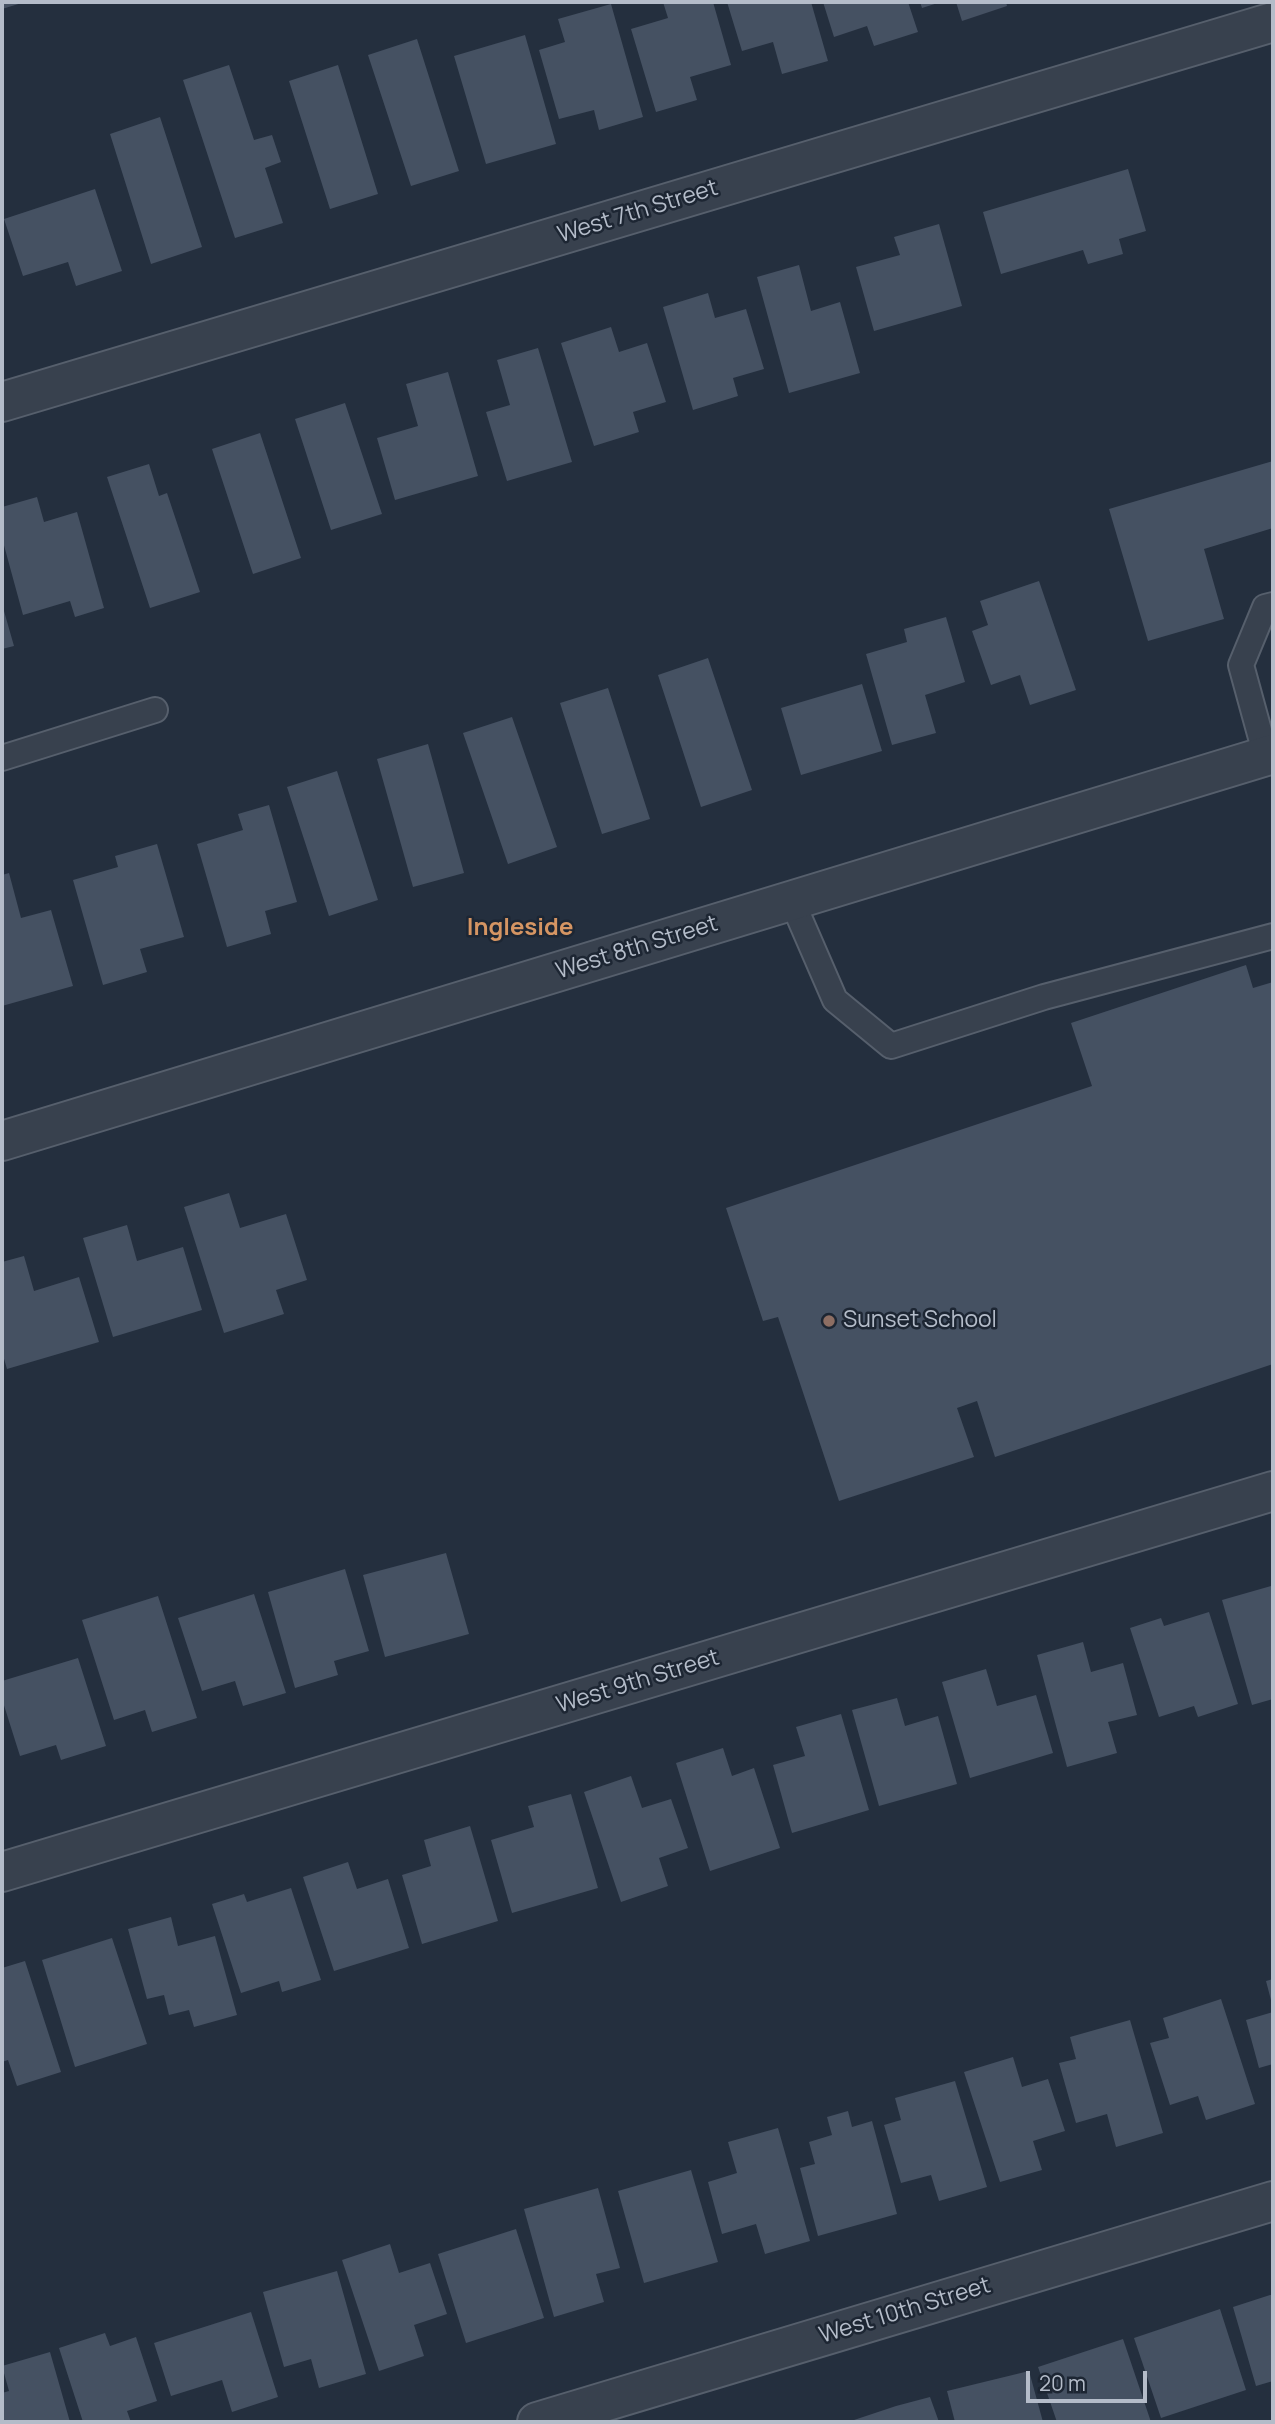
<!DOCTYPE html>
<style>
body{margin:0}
#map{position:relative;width:1275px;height:2424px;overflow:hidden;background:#242f3e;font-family:Manrope,sans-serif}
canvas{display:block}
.frame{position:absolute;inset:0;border:4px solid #b4bcc9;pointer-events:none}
.scale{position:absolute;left:1026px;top:2371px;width:121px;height:32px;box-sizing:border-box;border:4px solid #b4bcc9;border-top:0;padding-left:9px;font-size:21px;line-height:24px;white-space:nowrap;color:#b4bcc9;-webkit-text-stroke:5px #1d2633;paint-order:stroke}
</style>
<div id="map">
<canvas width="1275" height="2424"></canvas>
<div class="frame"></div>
<div class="scale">20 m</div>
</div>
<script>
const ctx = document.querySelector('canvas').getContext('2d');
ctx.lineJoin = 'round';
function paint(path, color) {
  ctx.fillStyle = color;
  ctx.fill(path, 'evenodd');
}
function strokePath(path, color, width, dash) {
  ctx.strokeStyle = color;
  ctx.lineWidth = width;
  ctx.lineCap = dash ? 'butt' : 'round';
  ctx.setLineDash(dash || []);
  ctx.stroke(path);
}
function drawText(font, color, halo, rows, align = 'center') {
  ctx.font = font + ' Manrope,sans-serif';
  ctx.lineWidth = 5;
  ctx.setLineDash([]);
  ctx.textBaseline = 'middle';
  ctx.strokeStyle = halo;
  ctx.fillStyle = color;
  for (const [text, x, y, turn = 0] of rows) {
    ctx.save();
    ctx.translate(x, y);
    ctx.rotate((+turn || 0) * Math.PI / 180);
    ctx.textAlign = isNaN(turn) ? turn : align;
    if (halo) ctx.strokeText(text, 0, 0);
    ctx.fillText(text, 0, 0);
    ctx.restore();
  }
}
paint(new Path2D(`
 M2,2H25L2,9Z
 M663,2H713L731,65L690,77L697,100L656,112L631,29L668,18Z
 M727,2H811L828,61L782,74L773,42L742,51Z
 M823,2H908L918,32L874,46L867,26L834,37Z
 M920,2H941L922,8Z
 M956,2H1006L1007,6L962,21Z
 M611,4L643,117L599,130L594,110L559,119L539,50L565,42L558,19Z
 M525,35L556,144L486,164L454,56Z
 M417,39L459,171L411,186L368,55Z
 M229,65L254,140L272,135L281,162L265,168L283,223L235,238L183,80Z
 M338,65L378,194L330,209L289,81Z
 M160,117L202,247L151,264L110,134Z
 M1128,169L1146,231L1119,239L1123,254L1088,264L1083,250L1001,274L983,212Z
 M95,189L122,271L76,286L68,262L23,276L4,219Z
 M939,224L962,306L874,331L856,267L900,255L894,237Z
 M799,265L811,311L840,302L860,373L789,393L757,277Z
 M708,293L715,318L746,309L764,369L733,378L738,396L693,410L663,307Z
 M611,327L619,352L647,343L666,402L633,412L639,432L594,446L561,343Z
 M538,348L572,462L507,481L486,412L510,405L497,360Z
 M448,372L478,476L395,500L377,438L418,426L406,384Z
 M345,403L382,514L331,530L295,419Z
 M260,433L301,558L253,574L212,449Z
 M1273,461V528L1204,549L1224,619L1148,641L1109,509Z
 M149,464L159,496L167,493L200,592L150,608L107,477Z
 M37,497L44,522L77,512L104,608L75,617L70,601L23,615L2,538V507Z
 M1039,581L1076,690L1030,705L1020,675L991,685L972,631L988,625L980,601Z
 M2,604L14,646L2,649Z
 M946,617L965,682L925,695L936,733L892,745L866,654L907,642L904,629Z
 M708,658L752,790L701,807L658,675Z
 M862,684L882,751L801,775L781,708Z
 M608,688L650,819L602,834L560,703Z
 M512,717L557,847L508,864L463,733Z
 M428,744L464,873L413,887L377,759Z
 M337,771L378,900L329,916L287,787Z
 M269,805L297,902L265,911L271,934L227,947L197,844L243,830L238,814Z
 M157,844L184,937L140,949L147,972L103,985L73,880L118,867L115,856Z
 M9,873L21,918L51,910L73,986L2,1006V875Z
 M1246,965L1253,988L1273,982V1364L995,1457L977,1401L957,1408L974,1457L839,1501L778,1317L763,1321L726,1208L1092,1086L1071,1023Z
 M229,1193L240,1228L286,1214L307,1280L276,1290L284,1314L224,1333L184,1207Z
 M127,1225L137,1261L183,1247L202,1310L113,1337L83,1238Z
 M24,1256L34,1291L79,1277L99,1342L7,1369L2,1352V1262Z
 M446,1553L469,1634L385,1657L363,1575Z
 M345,1569L369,1651L334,1661L338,1675L295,1688L268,1592Z
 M1271,1586L1273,1593V1699L1252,1705L1222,1600Z
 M254,1594L286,1693L243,1706L235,1681L202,1691L178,1618Z
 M158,1596L197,1718L152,1732L145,1710L114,1720L82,1620Z
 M1209,1612L1238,1704L1198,1717L1194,1706L1159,1717L1130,1628L1161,1618L1164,1626Z
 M1083,1642L1091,1672L1123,1663L1137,1715L1108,1722L1117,1753L1067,1767L1037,1655Z
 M78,1658L106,1746L61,1760L56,1745L20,1756L2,1699V1681Z
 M986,1669L997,1706L1036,1695L1053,1753L970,1778L942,1682Z
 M897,1698L905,1726L938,1716L957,1784L879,1806L852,1710Z
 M841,1714L869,1810L792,1833L773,1765L805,1756L796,1727Z
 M723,1748L732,1776L754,1768L780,1848L710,1871L676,1763Z
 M631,1776L642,1808L671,1799L688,1848L659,1858L668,1886L621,1902L584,1792Z
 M571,1794L598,1888L512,1913L491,1840L534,1827L528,1806Z
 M470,1826L498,1921L422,1944L402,1875L431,1866L424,1840Z
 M348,1862L357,1889L388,1879L409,1948L334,1971L303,1877Z
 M291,1888L321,1980L282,1992L279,1981L241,1993L212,1904L244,1894L247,1902Z
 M171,1917L178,1946L215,1936L237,2015L194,2027L189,2010L169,2015L164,1995L147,1999L128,1929Z
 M112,1938L147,2044L75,2067L42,1960Z
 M25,1961L61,2072L17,2086L8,2060L2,2062V1968Z
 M1273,1979V2004H1272L1266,1981Z
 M1221,1999L1255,2104L1206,2120L1198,2096L1170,2105L1150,2043L1169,2038L1163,2018Z
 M1273,2012V2064L1259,2068L1246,2020Z
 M1130,2020L1163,2133L1116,2147L1107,2114L1076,2123L1059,2063L1076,2059L1070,2037Z
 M1013,2057L1022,2087L1048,2079L1065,2131L1033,2141L1042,2170L1000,2182L964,2072Z
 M955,2081L987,2187L939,2201L931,2175L901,2183L884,2125L901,2120L895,2098Z
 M848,2111L852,2127L872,2121L897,2214L818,2236L800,2168L815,2164L809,2142L832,2135L827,2117Z
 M778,2128L810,2241L765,2254L756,2224L722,2234L708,2182L737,2173L728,2142Z
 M691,2170L718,2262L644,2283L618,2191Z
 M598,2188L620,2268L596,2274L604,2302L554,2317L524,2209Z
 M516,2229L544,2318L466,2343L438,2254Z
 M390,2244L399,2273L430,2263L447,2314L414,2325L424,2356L379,2371L342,2260Z
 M337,2271L366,2374L319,2388L311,2359L284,2367L263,2292Z
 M1270,2295H1273V2381L1256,2386L1233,2307Z
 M1220,2309L1246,2390L1161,2418L1134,2338Z
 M251,2312L278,2397L232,2412L222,2380L171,2396L154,2343Z
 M105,2333L110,2346L136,2337L157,2401L127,2411L131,2422H83L59,2348Z
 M1123,2339L1151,2422H1057L1038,2367Z
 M50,2352L70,2422H2V2393L9,2391L2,2366Z
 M1029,2371L1043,2422H955L947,2391Z
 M930,2397L939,2422H848L896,2406Z`), '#455162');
const lane = new Path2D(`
 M1266,756L1241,665L1265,607L1273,605
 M2,758L155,710
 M792,901L835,1000L891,1046L1044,997L1273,936`);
const street = new Path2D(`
 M2,402L1273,22
 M2,1141L1273,754
 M2,1872L1273,1491
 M537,2422L1273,2201`);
strokePath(lane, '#565f6c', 28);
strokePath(street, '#565f6c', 42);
strokePath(lane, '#38414e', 24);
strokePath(street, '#38414e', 38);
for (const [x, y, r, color] of [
 [829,1321,7,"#8d6e63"]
]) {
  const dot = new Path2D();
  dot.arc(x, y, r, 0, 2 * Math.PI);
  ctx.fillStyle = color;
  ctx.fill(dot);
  strokePath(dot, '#1d2633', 2.5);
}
drawText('23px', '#b4bcc9', '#1d2633', [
 ["West 7th Street",638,212,-17],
 ["West 8th Street",637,948,-17],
 ["West 9th Street",638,1682,-17],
 ["West 10th Street",905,2311,-17]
]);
drawText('23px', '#b4bcc9', '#1d2633', [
 ["Sunset School",843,1321]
], 'left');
drawText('bold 24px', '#d59563', '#1d2633', [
 ["Ingleside",520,928]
]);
</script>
